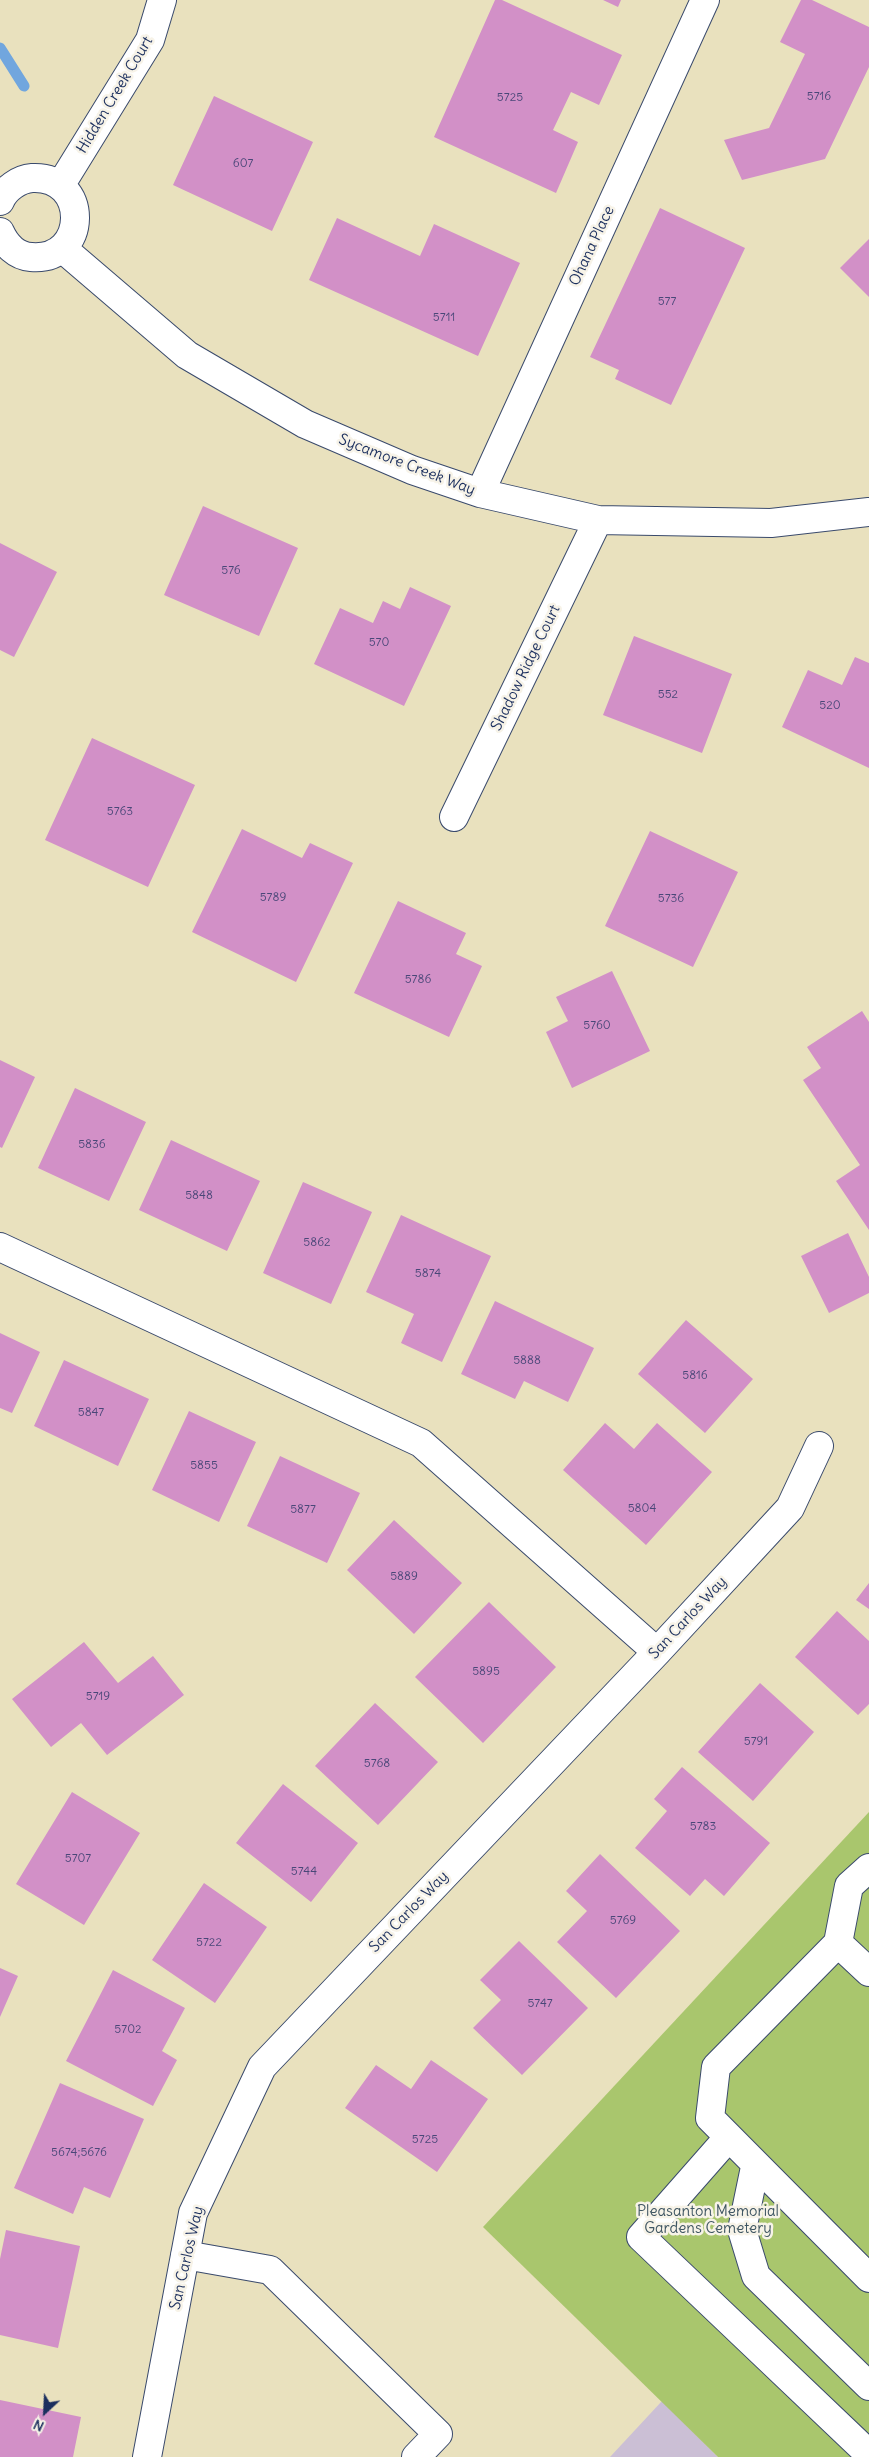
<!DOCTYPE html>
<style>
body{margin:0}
#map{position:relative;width:869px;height:2457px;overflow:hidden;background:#e9e1be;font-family:Delius,sans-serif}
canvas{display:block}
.north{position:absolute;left:20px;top:2387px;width:50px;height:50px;-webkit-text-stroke:4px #f7f3e8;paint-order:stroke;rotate:205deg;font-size:14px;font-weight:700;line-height:20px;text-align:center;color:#1b2f5e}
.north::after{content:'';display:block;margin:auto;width:18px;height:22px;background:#1b2f5e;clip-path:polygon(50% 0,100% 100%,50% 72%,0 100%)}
</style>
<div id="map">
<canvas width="869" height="2457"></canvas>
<div class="north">N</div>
</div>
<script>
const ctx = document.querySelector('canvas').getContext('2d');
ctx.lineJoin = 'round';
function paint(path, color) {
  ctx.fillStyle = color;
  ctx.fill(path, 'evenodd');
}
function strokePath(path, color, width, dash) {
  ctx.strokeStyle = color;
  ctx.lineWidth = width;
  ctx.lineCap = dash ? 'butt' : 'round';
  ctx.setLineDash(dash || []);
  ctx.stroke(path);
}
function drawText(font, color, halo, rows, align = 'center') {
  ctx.font = font + ' Delius,sans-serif';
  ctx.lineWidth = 5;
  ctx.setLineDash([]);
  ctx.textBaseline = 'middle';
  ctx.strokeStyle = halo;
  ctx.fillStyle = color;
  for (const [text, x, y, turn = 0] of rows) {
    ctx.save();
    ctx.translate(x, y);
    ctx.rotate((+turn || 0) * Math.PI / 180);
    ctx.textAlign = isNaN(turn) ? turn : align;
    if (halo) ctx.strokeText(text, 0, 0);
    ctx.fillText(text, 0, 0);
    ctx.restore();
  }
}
paint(new Path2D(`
 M662,2401L718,2457H610Z`), '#cbbfd5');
paint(new Path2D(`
 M869,1812V2457H718L483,2227Z`), '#a9c66d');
strokePath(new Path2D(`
 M0,48L24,86`), '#71a6de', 11);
paint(new Path2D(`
 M495,0H502L622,55L599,105L571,92L553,130L578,142L556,193L434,137Z
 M603,0H621L618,7Z
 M801,0H812L869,27V67L825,159L742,180L724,140L769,128L805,54L780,42Z
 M214,96L313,142L272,231L173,185Z
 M660,208L745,248L671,405L615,379L619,370L590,357Z
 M337,218L420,256L434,224L520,263L478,356L309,280Z
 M869,239V297L840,268Z
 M203,506L298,548L259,636L164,595Z
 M0,543L57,572L14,657L0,650Z
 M410,587L451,606L404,706L314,664L340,608L373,623L383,601L400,609Z
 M634,636L732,674L702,753L603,715Z
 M855,657L869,663V768L782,727L808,670L842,685Z
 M92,738L195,785L148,887L45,840Z
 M242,829L302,858L310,843L353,863L296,982L192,932Z
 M650,831L738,872L693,967L605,926Z
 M398,901L466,933L456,954L482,966L449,1037L354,993Z
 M612,971L650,1051L572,1088L546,1032L568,1021L556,997Z
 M862,1011L869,1022V1230L836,1181L860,1165L803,1080L821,1068L807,1047Z
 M0,1060L35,1077L2,1148L0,1147Z
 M75,1088L146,1122L109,1201L38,1168Z
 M171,1140L260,1181L227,1251L139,1210Z
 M303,1182L372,1212L331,1304L263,1273Z
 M401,1215L491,1256L442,1362L401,1343L414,1314L366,1292Z
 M848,1233L869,1277V1293L829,1313L801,1256Z
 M495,1301L594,1348L568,1402L524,1381L515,1399L461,1374Z
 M686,1320L753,1379L705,1433L638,1374Z
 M0,1333L40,1352L12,1413L0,1408Z
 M64,1360L149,1399L118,1466L34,1426Z
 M189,1411L256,1442L219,1522L152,1490Z
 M605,1423L634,1449L657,1423L712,1472L646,1545L563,1470Z
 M280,1456L360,1493L327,1563L247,1526Z
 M394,1520L462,1583L414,1634L347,1570Z
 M869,1583V1609L856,1600Z
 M489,1602L556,1667L483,1743L415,1677Z
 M837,1611L869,1641V1704L858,1715L795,1657Z
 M84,1642L118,1683L153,1656L184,1695L107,1755L81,1723L51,1747L12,1699Z
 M760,1683L814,1732L753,1801L698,1752Z
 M375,1703L438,1762L378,1825L315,1766Z
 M682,1767L770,1843L724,1896L705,1879L690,1896L635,1848L667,1811L654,1799Z
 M283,1784L358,1843L311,1902L236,1843Z
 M72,1792L140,1833L84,1925L16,1884Z
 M600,1854L680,1931L616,1998L557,1942L587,1911L566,1891Z
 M204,1883L267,1927L215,2003L152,1960Z
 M519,1941L588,2008L522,2075L473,2028L501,2000L480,1980Z
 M0,1968L18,1976L0,2017Z
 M113,1970L185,2008L162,2051L177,2060L153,2106L66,2061Z
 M431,2060L488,2099L437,2172L345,2108L376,2065L411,2089Z
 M60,2083L144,2119L110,2198L84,2187L73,2214L14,2188Z
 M6,2230L80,2246L58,2348L0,2335V2259Z
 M0,2400L81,2417L73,2457H0Z`), '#d290c7');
const minor = new Path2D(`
 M60,186L150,40L162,0
 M0,201C5,189 19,179 32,178C90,175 89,262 31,257C16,256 6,245 0,232
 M62,248L187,355L305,424L412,470L480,493L598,520L771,523L869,512
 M480,493L705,0
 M454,817L598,520
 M0,1247L421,1443L657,1652
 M838,1943L849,1886L869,1868
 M869,1972L838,1943L716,2067L710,2118L869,2278
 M728,2138L641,2237L869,2454
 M755,2167L742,2230L756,2276L869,2386
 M185,2255L270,2270L438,2434L416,2457
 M147,2457L193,2213L262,2067L657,1652L790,1508L819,1446`);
strokePath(minor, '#3a4a6c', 30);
strokePath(minor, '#fff', 28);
drawText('12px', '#494778', null, [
 ["5716",819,97],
 ["5725",510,98],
 ["607",243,164],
 ["577",667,302],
 ["5711",444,318],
 ["576",231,571],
 ["570",379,643],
 ["552",668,695],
 ["520",830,706],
 ["5763",120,812],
 ["5789",273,898],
 ["5736",671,899],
 ["5786",418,980],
 ["5760",597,1026],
 ["5836",92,1145],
 ["5848",199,1196],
 ["5862",317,1243],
 ["5874",428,1274],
 ["5888",527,1361],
 ["5816",695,1376],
 ["5847",91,1413],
 ["5855",204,1466],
 ["5804",642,1509],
 ["5877",303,1510],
 ["5889",404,1577],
 ["5895",486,1672],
 ["5719",98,1697],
 ["5791",756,1742],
 ["5768",377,1764],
 ["5783",703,1827],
 ["5707",78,1859],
 ["5744",304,1872],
 ["5769",623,1921],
 ["5722",209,1943],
 ["5747",540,2004],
 ["5702",128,2030],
 ["5725",425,2140],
 ["5674;5676",79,2153]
]);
drawText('15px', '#1b2f5e', '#f7f3e8', [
 ["Hidden Creek Court",115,95,-59],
 ["Ohana Place",592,246,-65],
 ["Sycamore Creek Way",407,465,21],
 ["Shadow Ridge Court",526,668,-64],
 ["San Carlos Way",688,1618,-47],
 ["San Carlos Way",409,1912,-46],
 ["San Carlos Way",187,2258,-77]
]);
drawText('15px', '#3e5562', '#f7f3e8', [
 ["Pleasanton Memorial",708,2212],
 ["Gardens Cemetery",708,2229]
]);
</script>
